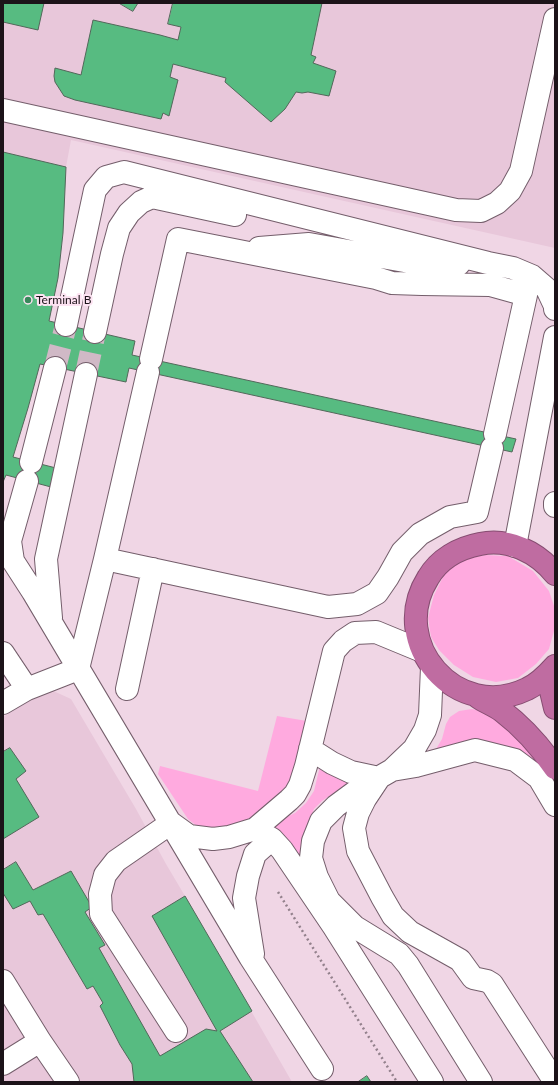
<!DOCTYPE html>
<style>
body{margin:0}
#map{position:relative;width:558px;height:1085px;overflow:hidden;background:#f0d6e5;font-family:Lato,sans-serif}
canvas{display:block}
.frame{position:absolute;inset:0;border:4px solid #1c1319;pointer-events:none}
</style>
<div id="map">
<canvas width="558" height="1085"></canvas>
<div class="frame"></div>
</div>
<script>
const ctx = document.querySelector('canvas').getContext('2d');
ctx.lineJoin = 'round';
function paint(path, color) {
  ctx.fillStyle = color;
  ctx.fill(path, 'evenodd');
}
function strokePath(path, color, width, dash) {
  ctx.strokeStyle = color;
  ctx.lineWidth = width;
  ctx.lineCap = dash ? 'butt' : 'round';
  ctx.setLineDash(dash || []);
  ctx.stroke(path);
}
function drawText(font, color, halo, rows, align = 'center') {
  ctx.font = font + ' Lato,sans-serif';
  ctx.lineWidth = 4;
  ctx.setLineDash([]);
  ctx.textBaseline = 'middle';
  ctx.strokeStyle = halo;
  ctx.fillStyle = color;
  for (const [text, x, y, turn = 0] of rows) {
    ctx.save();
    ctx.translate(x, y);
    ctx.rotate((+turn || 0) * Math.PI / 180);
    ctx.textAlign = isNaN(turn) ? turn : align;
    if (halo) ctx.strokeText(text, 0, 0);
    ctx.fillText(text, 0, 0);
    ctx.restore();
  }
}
paint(new Path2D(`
 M3,3H555V248L71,140L66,167L63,233L58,278L40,364L28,409L13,457L3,482Z
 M49,689L71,699L136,809L166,864L185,896L292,1082H3V717Z`), '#e8c7da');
paint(new Path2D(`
 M486,555L508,556L533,571L549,591L555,609L554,631L549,649L536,664L518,678L496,682L473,677L454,665L439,650L431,637L428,618L434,595L446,571L467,558Z
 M472,709L487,712L517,736L546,774L516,757L430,759L442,739L446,724L450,717L459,711Z
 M277,716L307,721L292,791L248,823L203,831L188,819L158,774L160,766L258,791Z
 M320,766L353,780L322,801L314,809L307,826L304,840L306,865L270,825L295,813L306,803L314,791Z`), '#ffaadf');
const building = new Path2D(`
 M3,3H44L38,30L3,22Z
 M119,3H138L133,11Z
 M173,3H322L311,55L316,57L313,63L336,71L329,96L308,92L302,93L296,92L285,109L271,122L225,82L226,78L173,64L170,77L178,80L169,116L163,113L161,119L75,100L64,96L55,82L54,76L55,68L81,75L93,20L160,35L178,40L181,27L168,24Z
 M3,152L66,167L63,233L58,278L49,321L135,341L132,355L516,439L512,452L129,368L126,382L40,364L28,408L13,457L56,468L51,487L6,475L3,482Z
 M10,748L26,771L16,779L39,817L3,839V752Z
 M16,862L33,890L71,871L92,907L85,912L105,945L99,948L160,1056L206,1029L217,1031L152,916L185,896L252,1011L220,1031L253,1082H134L132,1064L120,1045L100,1006L103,1003L93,986L87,989L43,914L38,915L30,901L13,909L3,893V870Z
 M367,1076L371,1082H358Z`);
paint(building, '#57bb81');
strokePath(building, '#52685a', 1);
strokePath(new Path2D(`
 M55,368L66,325
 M86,374L95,332`), '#d0b9c6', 22, [22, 11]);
const minor = new Path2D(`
 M3,110L456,210L481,211L497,203L510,191L521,171L555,19
 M259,248L309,244L421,264H459
 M66,325L95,190L106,177L124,172L488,263L513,268L532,276L547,289L555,306V309
 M95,332L112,254L119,228L129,213L141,202L152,197L235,215
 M151,359L178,239L376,278L392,283L422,284L490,285L526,295L495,434
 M31,462L55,368
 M27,481L10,541L13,561L33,592L250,957L322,1069
 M555,503V506
 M515,546L555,337
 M105,559L328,607L357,604L377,593L388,577L402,552L420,534L450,517L477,512L492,448
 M51,618L46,559L86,374
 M3,653L27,689
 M432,667L430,715L425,730L414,749L392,770L359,789L336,806L321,821L313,841L311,858L317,877L329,901L355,927L399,954L408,965L481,1082
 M127,689L153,569
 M3,703L27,689L78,669L105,559L148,372
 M310,749L332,763L351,772L379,778L365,799L358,813L354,828L358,851L382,897L393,916L410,932L460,960L473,978L487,981L492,984L555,1082
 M392,770L416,766L475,750L515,760L539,778L555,805
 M171,823L189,836L213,839L229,837L255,829L289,800L295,794L300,785L306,766L334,651L343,641L355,633L376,632L422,651
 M171,823L116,861L105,875L100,894L101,914L176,1031
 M255,829L272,839L282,850L334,927L432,1082
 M253,954L244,898L248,876L255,854L272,839
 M3,981L40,1041L68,1082
 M3,1064L40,1041`);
const highway = new Path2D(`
 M555,574C537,552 509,538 480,544C459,548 439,559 428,578C387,643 457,723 527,689C538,684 547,675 555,666
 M551,671L550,687L555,708
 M478,697C485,702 494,705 502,711C523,727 540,746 555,768`);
strokePath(minor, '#745e6b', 24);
strokePath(highway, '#864d71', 24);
strokePath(new Path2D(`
 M278,892L397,1082`), '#93818c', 2.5, [2, 3]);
strokePath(minor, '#fff', 22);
strokePath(highway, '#bf6ca1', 22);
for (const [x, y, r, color] of [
 [28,300,4,"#37895b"]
]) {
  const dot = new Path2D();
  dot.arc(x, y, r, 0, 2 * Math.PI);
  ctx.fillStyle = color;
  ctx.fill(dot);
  strokePath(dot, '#fde3f2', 1.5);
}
drawText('12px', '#1c1319', '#fde3f2', [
 ["Terminal B",36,300]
], 'left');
</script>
